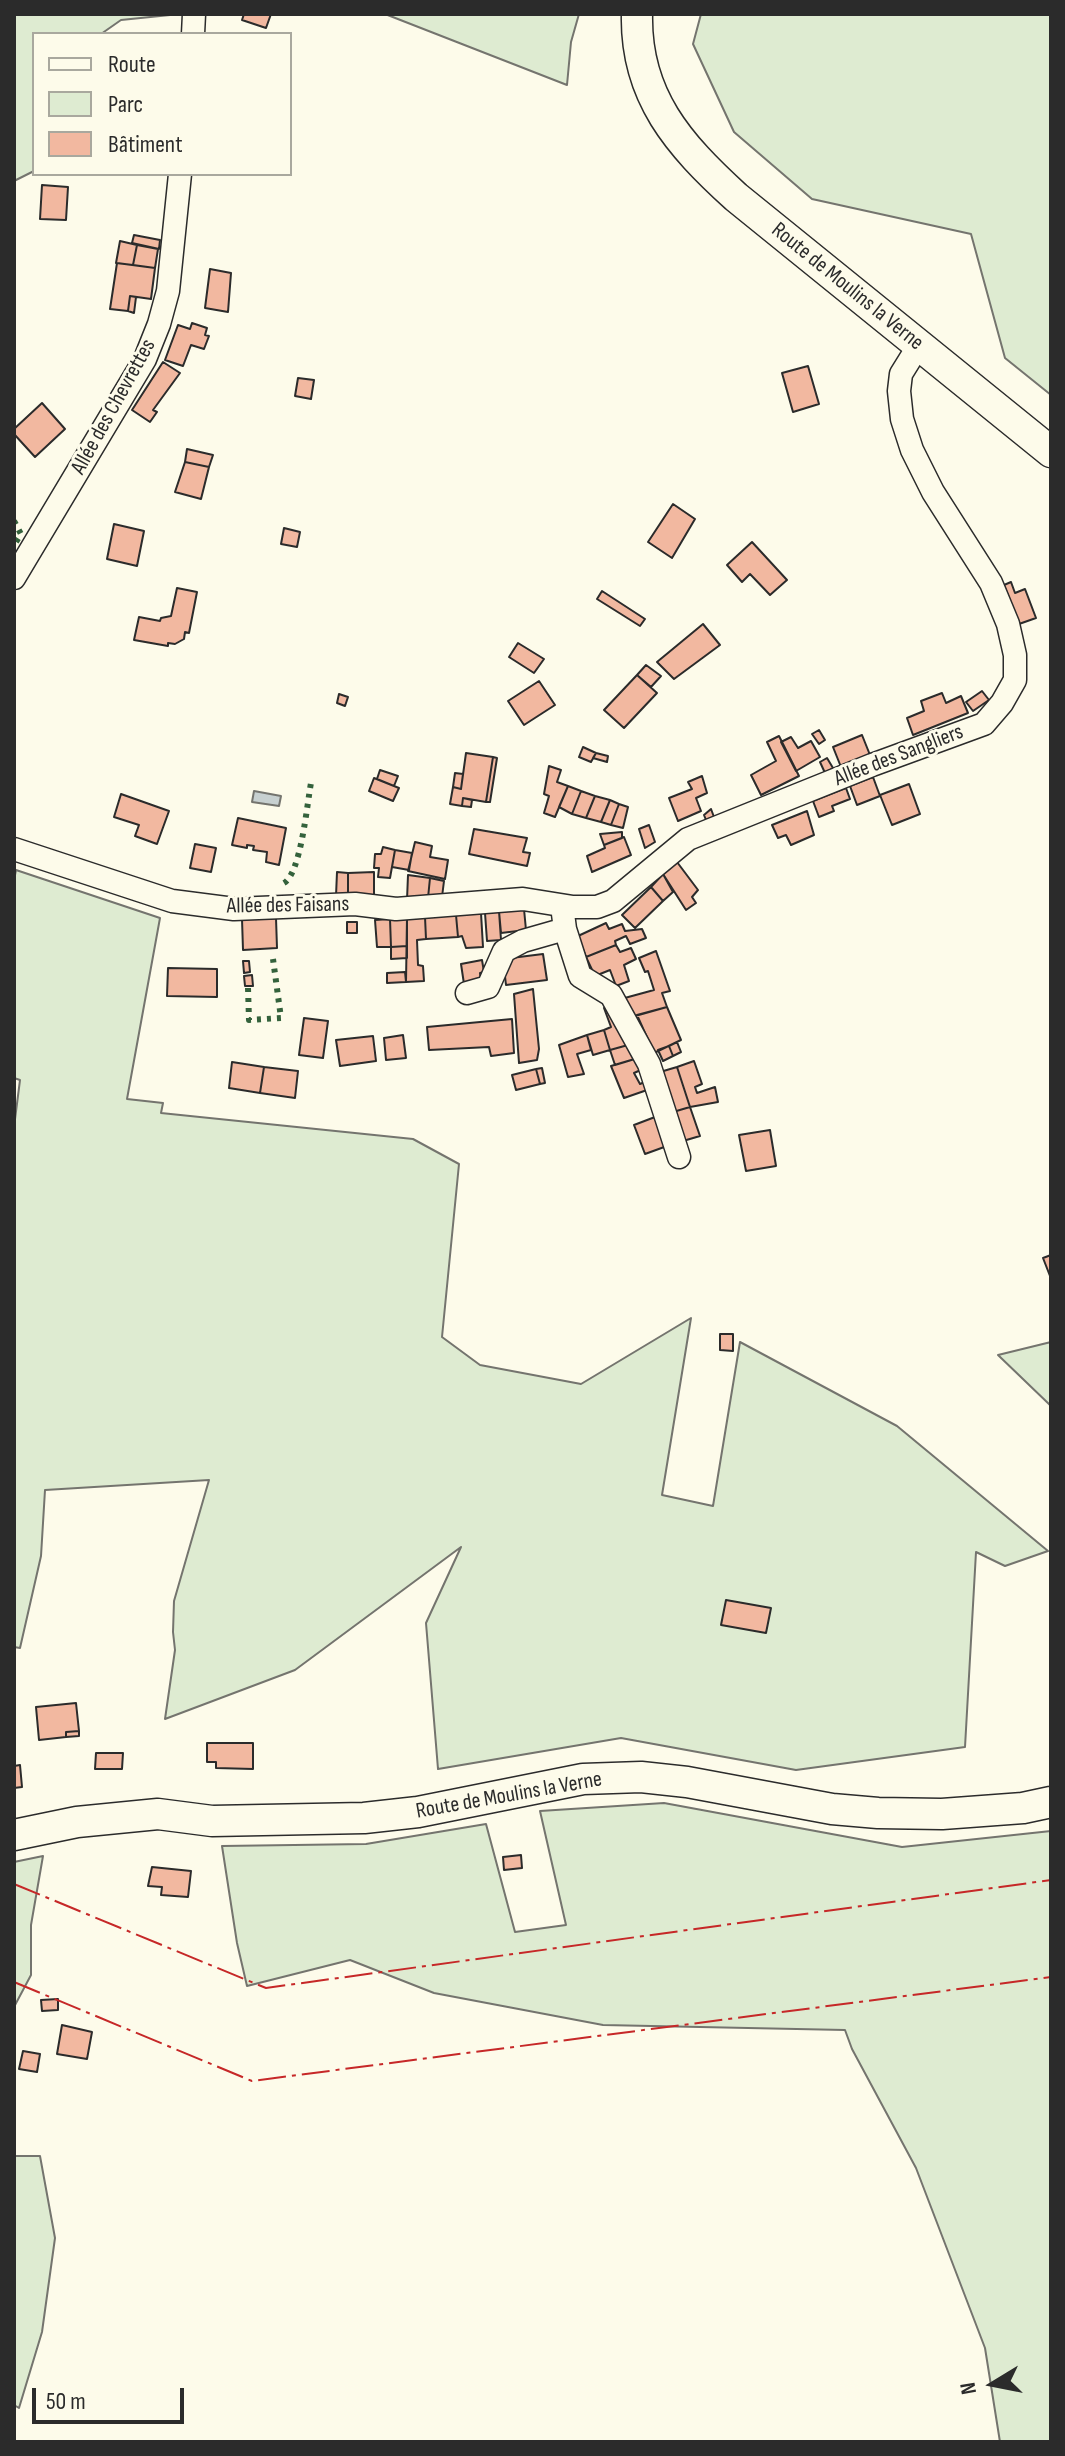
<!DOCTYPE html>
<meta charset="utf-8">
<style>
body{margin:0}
#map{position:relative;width:1065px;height:2456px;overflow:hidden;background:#fdfbea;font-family:"Sofia Sans Condensed",sans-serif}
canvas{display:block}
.frame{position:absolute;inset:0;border:16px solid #2b2b2b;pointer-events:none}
.legend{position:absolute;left:32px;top:32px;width:260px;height:144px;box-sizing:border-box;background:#fdfbea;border:2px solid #a9a89e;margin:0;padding:10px 14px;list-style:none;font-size:24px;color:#2b2b2b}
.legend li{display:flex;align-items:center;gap:16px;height:40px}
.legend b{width:40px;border:2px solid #a9a89e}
.north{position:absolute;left:953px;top:2344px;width:80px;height:80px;-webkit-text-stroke:6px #fdfbea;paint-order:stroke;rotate:260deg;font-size:22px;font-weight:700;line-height:32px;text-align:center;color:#2b2b2b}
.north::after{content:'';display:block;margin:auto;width:28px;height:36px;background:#2b2b2b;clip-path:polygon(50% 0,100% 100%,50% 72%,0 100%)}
.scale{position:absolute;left:32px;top:2388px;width:152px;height:36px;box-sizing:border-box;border:4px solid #2b2b2b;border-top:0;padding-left:10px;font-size:24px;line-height:28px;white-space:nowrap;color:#2b2b2b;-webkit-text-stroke:6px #fdfbea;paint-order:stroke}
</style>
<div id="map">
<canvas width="1065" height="2456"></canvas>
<div class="frame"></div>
<ul class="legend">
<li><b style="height:10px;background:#fdfbea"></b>Route</li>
<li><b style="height:22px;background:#deebd1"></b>Parc</li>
<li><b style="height:22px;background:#f2b8a0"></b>Bâtiment</li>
</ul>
<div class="north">N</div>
<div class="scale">50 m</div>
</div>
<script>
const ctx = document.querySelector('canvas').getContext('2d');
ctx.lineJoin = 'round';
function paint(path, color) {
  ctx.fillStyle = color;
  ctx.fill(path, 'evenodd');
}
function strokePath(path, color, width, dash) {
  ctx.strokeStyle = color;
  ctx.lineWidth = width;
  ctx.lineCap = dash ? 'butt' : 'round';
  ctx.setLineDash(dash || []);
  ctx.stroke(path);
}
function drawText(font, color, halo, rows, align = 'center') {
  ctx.font = font + ' "Sofia Sans Condensed",sans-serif';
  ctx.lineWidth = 6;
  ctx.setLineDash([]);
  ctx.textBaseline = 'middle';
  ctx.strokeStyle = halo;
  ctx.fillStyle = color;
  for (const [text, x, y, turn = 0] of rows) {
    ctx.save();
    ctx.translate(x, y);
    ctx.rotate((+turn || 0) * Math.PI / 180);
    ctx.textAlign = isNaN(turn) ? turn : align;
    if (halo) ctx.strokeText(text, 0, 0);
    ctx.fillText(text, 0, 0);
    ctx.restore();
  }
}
const green = new Path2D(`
 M14,14H180L121,20L101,34H34V171L14,181Z
 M385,14H579L571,42L567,85Z
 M701,14H1051V395L1005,358L971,234L812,199L734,132L693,44Z
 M16,870L160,918L127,1099L163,1103L161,1113L413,1139L459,1164L442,1337L480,1365L581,1384L691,1318L662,1495L713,1506L740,1342L897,1426L1048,1551L1005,1566L976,1552L965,1747L796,1770L621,1738L438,1769L426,1623L461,1547L295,1670L165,1719L175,1650L173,1632L174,1601L209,1480L45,1490L41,1556L20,1648L14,1647V1127L20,1080L14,1078V880Z
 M1051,1342V1406L998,1355Z
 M664,1803L902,1847L1051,1831V2442H1000L985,2348L916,2168L852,2049L845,2030L603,2025L434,1993L350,1960L247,1986L237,1943L222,1846L366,1844L486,1824L515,1932L566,1925L540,1811Z
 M43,1856L31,1925V1975L14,2007V1862Z
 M14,2156H40L55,2238L42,2332L19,2408L14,2405Z`);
paint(green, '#deebd1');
strokePath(green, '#74746e', 2);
const water = new Path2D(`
 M254,791L281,796L279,806L252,802Z`);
paint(water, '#c7d0d0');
strokePath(water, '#74746e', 2);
const building = new Path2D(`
 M244,14H271L266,28L242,20Z
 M42,185L68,187L66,220L40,219Z
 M134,235L160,240L159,249L132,243Z
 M120,241L137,245L133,265L116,263Z
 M137,245L158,249L155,268L133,265Z
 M117,263L155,268L151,299L130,296L128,311L110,309Z
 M210,269L231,273L228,312L205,308Z
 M130,296L136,297L134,313L128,311Z
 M192,323L207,328L205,335L209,336L204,349L191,345L183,366L165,360L178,325L190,329Z
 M163,362L180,373L153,410L157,412L150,422L132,410Z
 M808,366L819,404L793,412L782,373Z
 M298,378L314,380L311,399L295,396Z
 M42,403L65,429L35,457L14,434V429Z
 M187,449L213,455L209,467L185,462Z
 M185,462L209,467L201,499L175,492Z
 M673,504L695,519L672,558L648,542Z
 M114,524L144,531L137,566L107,559Z
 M284,528L300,532L297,547L281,544Z
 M752,542L787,580L770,595L750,574L742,582L727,565Z
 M1011,582L1015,593L1025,589L1036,618L1019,624L1004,585Z
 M177,588L197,592L189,633L185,632L184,639L175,644L168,643V646L134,640L139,617L160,621L161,618L171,616Z
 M602,591L645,619L640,626L597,599Z
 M703,624L720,645L674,679L657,662Z
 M518,643L544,659L534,673L509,657Z
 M646,665L661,676L651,687L637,675Z
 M637,675L657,693L624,728L604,710Z
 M539,681L555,705L524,725L508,701Z
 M982,691L989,700L973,711L966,702Z
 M942,693L946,703L961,696L968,713L913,735L907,718L924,711L921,701Z
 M339,694L348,697L345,706L337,703Z
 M819,730L825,740L819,744L812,734Z
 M862,735L870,755L841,767L833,747Z
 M779,736L799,776L761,795L751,775L776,761L767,742Z
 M791,737L798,748L811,741L820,757L796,771L781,742Z
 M583,747L596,753L591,762L579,757Z
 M466,753L493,757L486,802L463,798L462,806L450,804L453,787L461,789Z
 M596,753L608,756L607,762L593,758Z
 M493,757L497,758L490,802H486Z
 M827,758L833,768L825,773L820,762Z
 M549,766L561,770L557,782L568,786L555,817L544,813L549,796L544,794Z
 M380,770L398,776L394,786L377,779Z
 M455,773L463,774L461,789L453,787Z
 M702,776L707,793L696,798L701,811L678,821L669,798L692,789L688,782Z
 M873,777L880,796L857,805L850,786Z
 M374,778L399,788L393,801L369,791Z
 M909,784L920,814L892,825L880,795Z
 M568,786L581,791L572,814L559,807Z
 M846,788L850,799L832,806L834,811L819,817L813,801Z
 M581,791L595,796L586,818L572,814Z
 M121,794L169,811L157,844L135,836L139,825L114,817Z
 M595,796L610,800L601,822L586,818Z
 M463,798L472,800L471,807L462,806Z
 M610,800L619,804L611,825L601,822Z
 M619,804L628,807L623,828L611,825Z
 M711,809L714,817L706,820L704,815Z
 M807,811L814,835L791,845L786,835L778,838L772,825Z
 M238,818L286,828L279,865L266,862L267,852L253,850L254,846L247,845V848L232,845Z
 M649,825L655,842L645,848L639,829Z
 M474,829L527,838L523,852L530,853L527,866L469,854Z
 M622,832V838L604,845L600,834Z
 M624,837L631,855L592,872L587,856L605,848L604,845Z
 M415,842L432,846L430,857L448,860L445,879L408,871Z
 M195,844L216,848L211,872L190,868Z
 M383,847L395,850L390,878L378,877L379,868H374L375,854H381Z
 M395,850L412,853L409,870L392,867Z
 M677,862L698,890L692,897L696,903L686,910L663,874Z
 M337,872L348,873V896H336Z
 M374,872V895L348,896V873Z
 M663,874L673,892L663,901L651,887Z
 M408,875L430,878L428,898L407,900Z
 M430,878L444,881L442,897L428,898Z
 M651,887L663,901L635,928L622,915Z
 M524,909L526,930L501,933L499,911Z
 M499,911L501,940L487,941L485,913Z
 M481,913L483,947L466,948L462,936L458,937L456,915Z
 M456,915L458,937L426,939L425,917Z
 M425,917L426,939L417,940L418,965L423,966L424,981L406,982L407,918Z
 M276,918L277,948L243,950L242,919Z
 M407,918V946L391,947L390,919Z
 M390,919L391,947H377L375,920Z
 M347,922H357V933H347Z
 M606,923L609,929L622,924L625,931L642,929L646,938L630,944L626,936L615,941L616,945L586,957L578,936Z
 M616,945L620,952L631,948L636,959L624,965L629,981L616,986L610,970L595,976L586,957Z
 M407,946V958L391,959V947Z
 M656,951L670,991L662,993L667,1007L628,1018L621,999L654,990L648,971L645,972L639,958Z
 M543,954L547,980L506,985L503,959Z
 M482,960L484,972L480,973L481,982L464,984L461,964Z
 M243,961H249L250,972L244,973Z
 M168,968L217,969V997L167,996Z
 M405,972L406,982L387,983V973Z
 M252,975L253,986H245L244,976Z
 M533,989L539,1049L537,1060L519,1063L514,994Z
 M612,1006L628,1045L610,1050L604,1030L611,1027L604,1008Z
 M667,1007L681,1040L654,1053L637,1015Z
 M304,1018L328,1021L323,1058L299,1055Z
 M512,1019L514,1053L491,1056L489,1047L429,1050L427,1027Z
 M604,1030L610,1050L593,1055L587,1035Z
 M403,1035L406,1058L386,1060L384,1038Z
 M587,1035L591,1050L577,1054L584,1074L568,1077L559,1045Z
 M373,1036L376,1061L340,1066L336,1040Z
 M677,1042L681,1052L673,1056L669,1046Z
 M628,1045L638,1058L615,1065L610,1050Z
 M669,1046L673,1056L663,1061L658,1050Z
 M638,1058L643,1069L634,1073L640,1084L647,1081L650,1089L624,1098L611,1066Z
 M694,1061L702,1084L695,1087L697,1093L715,1087L718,1102L690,1107L677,1067Z
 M232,1062L264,1067L260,1093L229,1088Z
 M264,1067L298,1071L295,1098L260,1093Z
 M677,1067L690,1107L673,1112L660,1072Z
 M542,1068L545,1083L540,1084L536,1069Z
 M536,1069L540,1084L516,1090L512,1075Z
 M690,1107L700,1136L683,1141L673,1112Z
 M655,1117L667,1146L645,1154L634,1125Z
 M770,1130L776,1166L746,1171L739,1135Z
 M1051,1255V1275L1050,1276L1043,1258Z
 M720,1334H733V1351L720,1350Z
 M726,1600L771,1608L766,1633L721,1625Z
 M76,1703L79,1731L66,1732V1737L39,1740L36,1707Z
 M79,1731V1736L66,1737V1732Z
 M207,1743H253V1769L216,1768V1762H207Z
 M96,1753H123L122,1769H95Z
 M20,1765L22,1787L14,1788V1766Z
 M521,1855L522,1868L504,1870L503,1857Z
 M152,1867L191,1871L188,1897L161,1895L162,1887L148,1886Z
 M58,1999V2010L42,2011L41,2000Z
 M62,2025L92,2032L87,2059L57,2054Z
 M23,2051L40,2054L37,2072L19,2069Z`);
paint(building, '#f2b8a0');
strokePath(building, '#2b2b2b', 2);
const minor = new Path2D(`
 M193,34L194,14
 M14,578L145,359L159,324L168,291L180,174
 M14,849L172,901L234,909L355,904L396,909L523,899L573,907H597L613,901L688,839L872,765L984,724L1002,703L1015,680V655L1008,624L991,583L933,492L912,450L902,419L899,391L901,374L919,345
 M562,906L565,929L580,976L611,995L649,1064L679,1157
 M467,993L488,987L504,951L523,941L565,929`);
const major = new Path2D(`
 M637,14C635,96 679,145 736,197L1051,452
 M14,1835L77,1822L158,1814L212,1821L364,1818L418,1812L583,1779L641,1777L687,1782L832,1809L878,1813L942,1814L1023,1808L1051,1802`);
strokePath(minor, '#2b2b2b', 25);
strokePath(major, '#2b2b2b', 33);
strokePath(minor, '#fdfbea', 22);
strokePath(major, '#fdfbea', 30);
strokePath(new Path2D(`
 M14,521L21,534L14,545
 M284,883C301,873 307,804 311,783L307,782
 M248,988L249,1020L281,1018L273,959`), '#34623c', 6, [4, 6]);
strokePath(new Path2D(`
 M14,1884L266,1988L1051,1880
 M14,1982L252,2081L1051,1977`), '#c62828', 2, [28, 6, 4, 6]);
drawText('22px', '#2b2b2b', '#fdfbea', [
 ["Route de Moulins la Verne",847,287,39],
 ["Allée des Chevrettes",114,407,-61],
 ["Allée des Sangliers",899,756,-21],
 ["Allée des Faisans",288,906,-1],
 ["Route de Moulins la Verne",509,1796,-10]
]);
</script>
